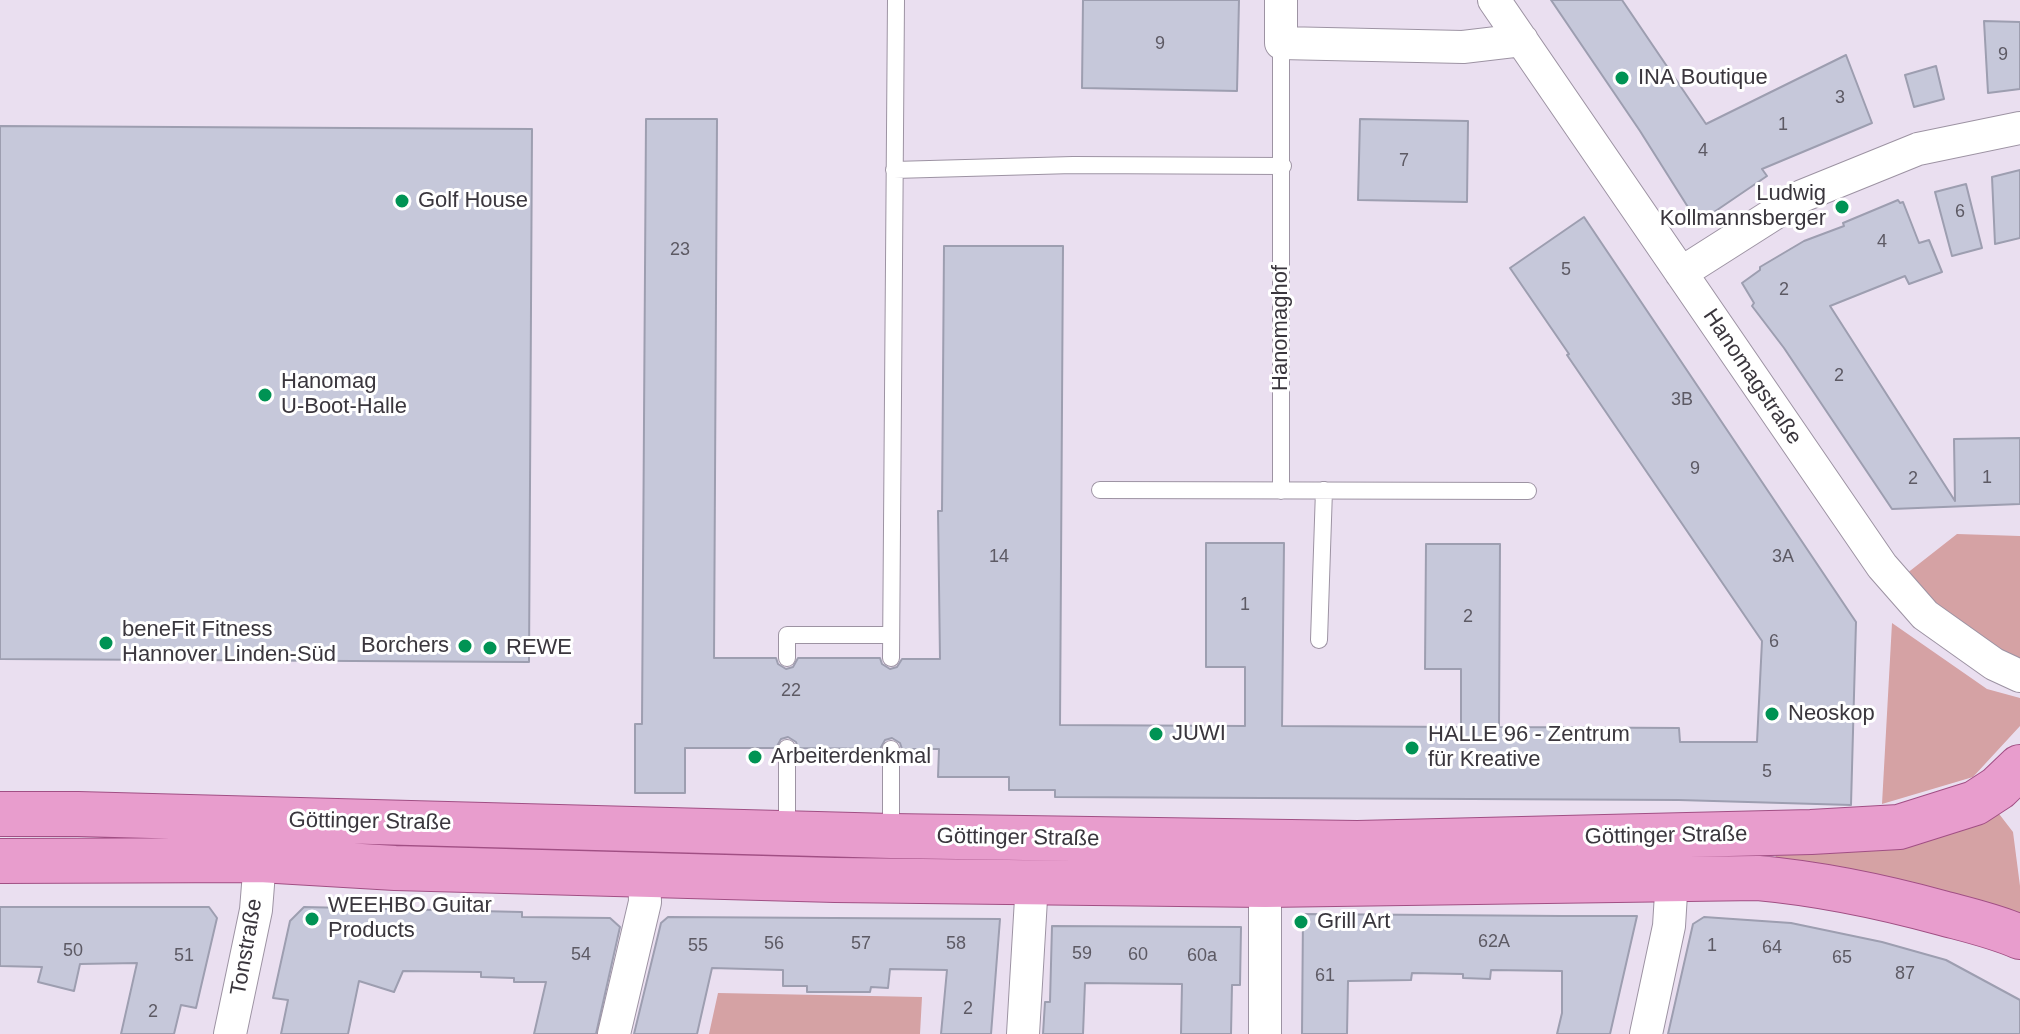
<!DOCTYPE html>
<meta charset="utf-8">
<style>
body{margin:0}
canvas{display:block;background:#eadff0}
</style>
<canvas width="2020" height="1034"></canvas>
<script>
const ctx = document.querySelector('canvas').getContext('2d');
ctx.lineJoin = 'round';
function paint(path, color) {
  ctx.fillStyle = color;
  ctx.fill(path, 'evenodd');
}
function strokePath(path, color, width, dash) {
  ctx.strokeStyle = color;
  ctx.lineWidth = width;
  ctx.lineCap = dash ? 'butt' : 'round';
  ctx.setLineDash(dash || []);
  ctx.stroke(path);
}
function drawText(font, color, halo, rows, align = 'center') {
  ctx.font = font + ' Helvetica,sans-serif';
  ctx.lineWidth = 6;
  ctx.setLineDash([]);
  ctx.textBaseline = 'middle';
  ctx.strokeStyle = halo;
  ctx.fillStyle = color;
  for (const [text, x, y, turn = 0] of rows) {
    ctx.save();
    ctx.translate(x, y);
    ctx.rotate((+turn || 0) * Math.PI / 180);
    ctx.textAlign = isNaN(turn) ? turn : align;
    if (halo) ctx.strokeText(text, 0, 0);
    ctx.fillText(text, 0, 0);
    ctx.restore();
  }
}
paint(new Path2D(`
 M1957,534L2020,536V659C1976,641 1938,608 1906,574Z
 M1892,623L1987,689L2020,698V726L1973,777L1882,804Z
 M1993,806L2013,832L2020,886V920L1776,862L1775,847Z
 M718,993L922,997L920,1034H709Z`), '#d5a2a4');
const building = new Path2D(`
 M1083,0H1239L1237,91L1082,88Z
 M1551,0H1622L1706,124L1846,55L1872,123L1762,169L1767,176L1698,223L1640,131Z
 M1984,21L2020,22V89L1988,93Z
 M1936,66L1944,99L1914,107L1905,75Z
 M646,119H717L714,658H776L778,664L786,669L793,667L798,658H880L882,664L890,669L897,667L902,659H940L938,511H942L944,246H1063L1060,725L1245,726V667H1206V543H1284L1282,726L1461,727V669H1425L1426,544H1500L1499,727L1679,728L1680,742H1757L1762,641L1567,355L1569,354L1510,268L1584,217L1856,622L1851,805L1679,800L1055,797V790H1009V777H938L939,749H902L900,743L892,738L885,740L880,749L798,748L796,742L788,737L781,739L776,748H685V793H635V724H642Z
 M1360,119L1468,121L1467,202L1358,200Z
 M0,126L532,129L529,662L0,659Z
 M2020,170V238L1995,244L1992,177Z
 M1966,184L1982,248L1952,256L1935,192Z
 M1898,200L1900,203L1903,202L1919,243L1929,240L1942,272L1909,284L1905,276L1830,306L1955,501L1954,439L2020,438V504L1892,509L1784,348L1752,306L1754,303L1742,283L1760,270V267L1804,241L1844,226L1843,223Z
 M0,907H209L217,918L196,1008L181,1005L174,1034H121L137,963L80,964L74,991L38,982L42,967L0,966Z
 M304,907L522,912V917L610,918L620,927L596,1034H534L546,982H514V978L481,977V972L403,971L394,992L359,981L348,1034H281L288,1000L273,998L290,921Z
 M1303,914L1562,916H1637L1610,1034H1557L1562,1013V971L1491,970L1490,979L1463,978V974L1412,973L1411,980L1348,981L1347,1034H1302Z
 M668,917L1000,919L991,1034H941L947,970L890,969L888,988L871,987L870,992H807V986H783V970L712,968L697,1034H634L661,923Z
 M1704,917L1791,923L1882,942L1946,960L2020,1000V1034H1668L1693,924Z
 M1052,926L1241,927L1240,985H1232L1231,1034H1181L1182,984L1085,983L1083,1034H1043L1045,1002H1050Z`);
paint(building, '#c6c8da');
strokePath(building, '#9d9eb0', 2);
const lane = new Path2D(`
 M894,170L1073,165L1283,166
 M1100,490L1528,491
 M1281,491V43
 M1319,640L1324,490
 M787,658V635H891
 M891,658L896,0
 M787,831V748
 M891,834V749`);
const street = new Path2D(`
 M1281,0V43L1463,47L1522,40
 M1494,0L1882,566L1925,615L1994,664L2020,676
 M1681,273L1802,196L1918,149L2020,128
 M230,1034L256,910L260,860
 M614,1034L645,902L644,873
 M1023,1034L1032,882
 M1265,1034V885
 M1646,1034L1669,926L1672,878`);
const primary = new Path2D(`
 M0,814H78L891,836L1357,843L1811,832L1899,827L1975,803L1998,788L2020,767
 M0,861L260,860L395,868L835,880L1265,885L1758,878C1823,884 1880,896 1942,913C1968,920 1995,926 2020,937`);
strokePath(lane, '#9d93a3', 18);
strokePath(street, '#9d93a3', 34);
strokePath(primary, '#a14f84', 46);
strokePath(lane, '#fff', 16);
strokePath(street, '#fff', 32);
strokePath(primary, '#e89dcd', 44);
for (const [x, y, r, color] of [
 [1622,78,8,"#009354"],
 [402,201,8,"#009354"],
 [1842,207,8,"#009354"],
 [265,395,8,"#009354"],
 [106,643,8,"#009354"],
 [465,646,8,"#009354"],
 [490,648,8,"#009354"],
 [1772,714,8,"#009354"],
 [1156,734,8,"#009354"],
 [1412,748,8,"#009354"],
 [755,757,8,"#009354"],
 [312,919,8,"#009354"],
 [1301,922,8,"#009354"]
]) {
  const dot = new Path2D();
  dot.arc(x, y, r, 0, 2 * Math.PI);
  ctx.fillStyle = color;
  ctx.fill(dot);
  strokePath(dot, '#fff', 3);
}
drawText('18px', '#5d5a64', null, [
 ["9",1160,44],
 ["9",2003,55],
 ["3",1840,98],
 ["1",1783,125],
 ["4",1703,151],
 ["7",1404,161],
 ["6",1960,212],
 ["4",1882,242],
 ["23",680,250],
 ["5",1566,270],
 ["2",1784,290],
 ["2",1839,376],
 ["3B",1682,400],
 ["9",1695,469],
 ["1",1987,478],
 ["2",1913,479],
 ["14",999,557],
 ["3A",1783,557],
 ["1",1245,605],
 ["2",1468,617],
 ["6",1774,642],
 ["22",791,691],
 ["5",1767,772],
 ["62A",1494,942],
 ["56",774,944],
 ["57",861,944],
 ["58",956,944],
 ["55",698,946],
 ["1",1712,946],
 ["64",1772,948],
 ["50",73,951],
 ["59",1082,954],
 ["54",581,955],
 ["60",1138,955],
 ["51",184,956],
 ["60a",1202,956],
 ["65",1842,958],
 ["87",1905,974],
 ["61",1325,976],
 ["2",968,1009],
 ["2",153,1012]
]);
drawText('22px', '#3a363d', '#fff', [
 ["INA Boutique",1638,78],
 ["Ludwig",1826,194,"right"],
 ["Kollmannsberger",1826,219,"right"],
 ["Golf House",418,201],
 ["Hanomag",281,382],
 ["U-Boot-Halle",281,407],
 ["beneFit Fitness",122,630],
 ["Hannover Linden-Süd",122,655],
 ["Borchers",449,646,"right"],
 ["REWE",506,648],
 ["Neoskop",1788,714],
 ["JUWI",1172,734],
 ["HALLE 96 - Zentrum",1428,735],
 ["für Kreative",1428,760],
 ["Arbeiterdenkmal",771,757],
 ["WEEHBO Guitar",328,906],
 ["Products",328,931],
 ["Grill Art",1317,922]
], 'left');
drawText('22px', '#3a363d', '#fff', [
 ["Hanomaghof",1281,328,-90],
 ["Hanomagstraße",1752,377,56],
 ["Göttinger Straße",370,822,1],
 ["Göttinger Straße",1666,836,-1],
 ["Göttinger Straße",1018,838,1],
 ["Tonstraße",247,947,-80]
]);
</script>
